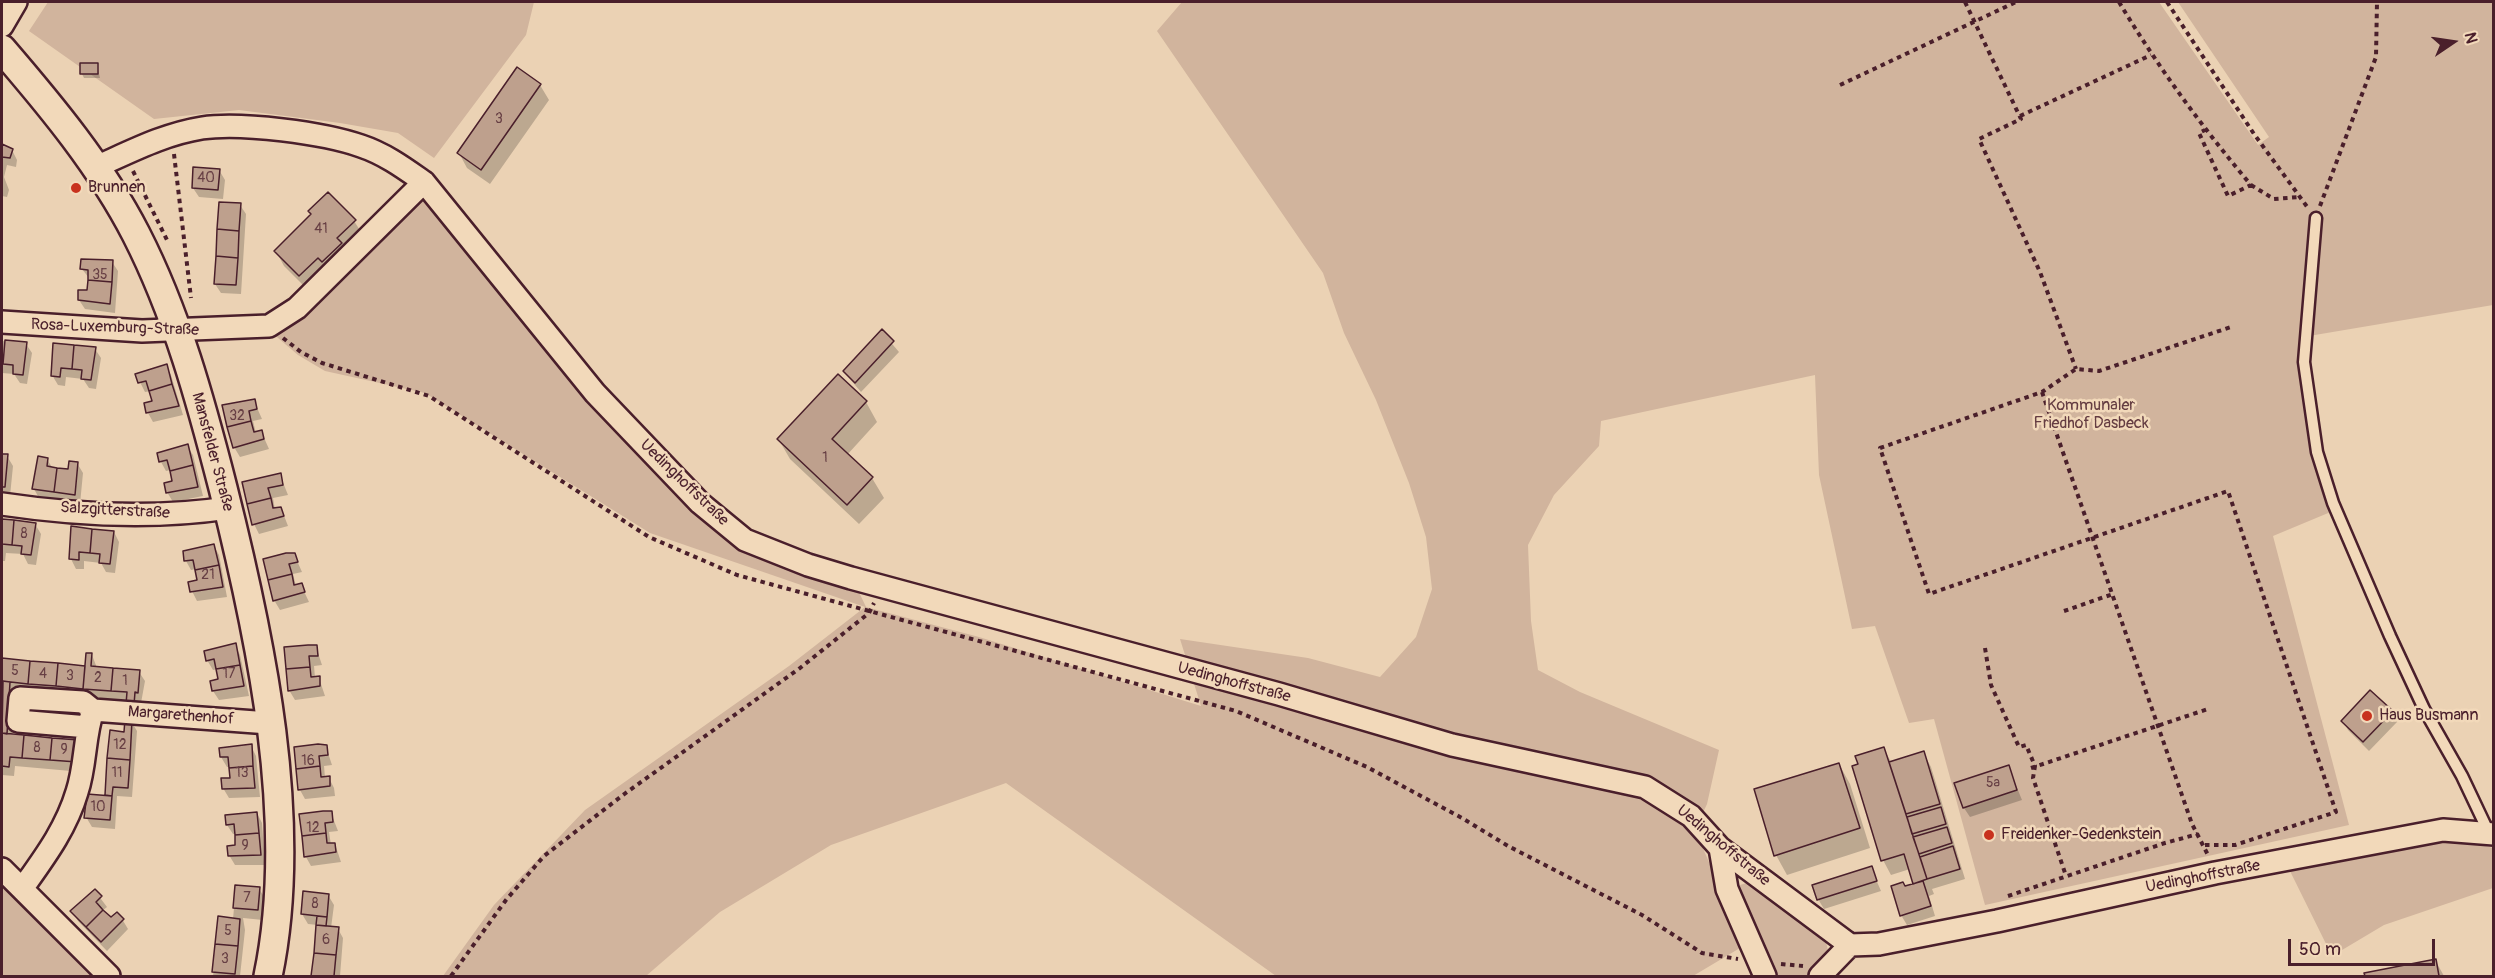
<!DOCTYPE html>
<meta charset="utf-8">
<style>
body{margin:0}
#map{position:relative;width:2495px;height:978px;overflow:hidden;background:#ebd2b4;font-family:Pangolin,sans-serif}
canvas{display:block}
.frame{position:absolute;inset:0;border:3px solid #4a1f2b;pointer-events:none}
.north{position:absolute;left:2423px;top:12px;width:60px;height:60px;-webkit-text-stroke:4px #f2d9ba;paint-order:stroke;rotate:77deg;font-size:16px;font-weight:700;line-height:24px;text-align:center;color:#4a1f2b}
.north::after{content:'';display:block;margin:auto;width:21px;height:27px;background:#4a1f2b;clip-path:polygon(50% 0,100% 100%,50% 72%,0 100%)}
.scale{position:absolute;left:2288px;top:939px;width:147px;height:27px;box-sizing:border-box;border:3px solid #4a1f2b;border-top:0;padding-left:8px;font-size:18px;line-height:21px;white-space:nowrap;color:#4a1f2b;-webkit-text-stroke:4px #f2d9ba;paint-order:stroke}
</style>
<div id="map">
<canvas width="2495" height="978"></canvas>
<div class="frame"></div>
<div class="north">N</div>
<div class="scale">50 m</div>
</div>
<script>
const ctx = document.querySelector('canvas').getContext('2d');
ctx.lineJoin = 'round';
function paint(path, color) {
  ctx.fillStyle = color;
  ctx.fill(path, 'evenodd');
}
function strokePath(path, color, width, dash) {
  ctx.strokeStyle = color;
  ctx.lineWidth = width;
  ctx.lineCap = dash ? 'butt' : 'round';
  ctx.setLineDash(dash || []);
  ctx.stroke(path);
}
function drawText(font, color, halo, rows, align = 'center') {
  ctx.font = font + ' Pangolin,sans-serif';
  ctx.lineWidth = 5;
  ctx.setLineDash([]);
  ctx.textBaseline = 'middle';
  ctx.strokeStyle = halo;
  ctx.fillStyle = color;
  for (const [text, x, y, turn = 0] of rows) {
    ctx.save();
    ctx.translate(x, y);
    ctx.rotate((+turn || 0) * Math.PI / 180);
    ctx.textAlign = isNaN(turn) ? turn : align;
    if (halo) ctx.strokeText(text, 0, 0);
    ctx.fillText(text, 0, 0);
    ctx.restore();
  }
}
paint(new Path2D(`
 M48,2H534L526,35L434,158L398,133L340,123L239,110L154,119L29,31Z
 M1182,2H2159L2258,145L2269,137L2178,2H2493V305L2303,337L2320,472L2333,511L2273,536L2349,825L1985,905L1934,719L1909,723L1875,626L1852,629L1819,475L1815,375L1601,421L1599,446L1554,495L1528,545L1531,621L1538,670L1580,692L1719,750L1707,804L1695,830L1745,945L1693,976H1276L1006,783L831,845L720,912L646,976H443L494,905L585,810L789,666L865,607L650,533L425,393L325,371L298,355L271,332L294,320L425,198L692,508L734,545L798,574L857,588L866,607L979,637L1201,706L1180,639L1308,658L1380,677L1416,637L1432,589L1426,537L1409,483L1376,400L1344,333L1323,273L1157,31Z
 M2466,841L2493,848V888L2384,925L2332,956L2289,869L2425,845Z
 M1750,882L1826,941L1830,961L1815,976H1771L1737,896L1740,885Z
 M2,885L94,976H2Z`), '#d1b49d');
paint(new Path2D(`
 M97,65L100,78H84L82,74Z
 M540,85L549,100L490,184L467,168L459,153Z
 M2,147L12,150L17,160L16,167L7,165L4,177L9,190L7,197L2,196Z
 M219,170L225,180L223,199L199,197L193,188Z
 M240,205L246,214L241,294L221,293L215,284Z
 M354,221L363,235L308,290L284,266L276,251Z
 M112,262L118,271L115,313L85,309L79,300L88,292L89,278L82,269Z
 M882,332L899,352L861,392L844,372Z
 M2,341L26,344L32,353L27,384L20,383L14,374L2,373Z
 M54,345L95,349L101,358L96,389L89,388L83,379L66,377L65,386L58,385L52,375Z
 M166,365L171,375L183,415L153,422L148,413L154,402L151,391L145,392L140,382Z
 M254,401L262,419L253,421L256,433L261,431L269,449L240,457L234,447L224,406Z
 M866,402L877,422L847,455L872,478L884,498L859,524L790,459L779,440Z
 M187,446L193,455L203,496L173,502L167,492L174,482L171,470L166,471L161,462Z
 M2,455L7,456L13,466L10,496L2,495Z
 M47,459L53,469L69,471L77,463L83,473L80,504L39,498L34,489Z
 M280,475L288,495L273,498L275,510L281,508L288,526L259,534L254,524L244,483Z
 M2,521L35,524L41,534L36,565L28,564L23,554L6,553L5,561H2Z
 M73,528L114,532L119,542L115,573L106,572L101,563L84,561V569H76L71,559Z
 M214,546L219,555L227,597L197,601L192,591L199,581L196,569L191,570L186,561Z
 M294,554L302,572L293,574L296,586L301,585L309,602L280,610L274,600L265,560Z
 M235,645L240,655L249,696L219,700L213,691L220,681L218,669L213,670L207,660Z
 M316,647L322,665L314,666L315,678H319L325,696L295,700L289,690L285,648Z
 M92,655L97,668L139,672L145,681L139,714L128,701L14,691L12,736L78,741L82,772L15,766L14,776L2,775L3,660L86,667Z
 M2391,712L2397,722L2369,751L2348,730L2343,721Z
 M131,721L137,731L132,797L117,796L115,829L92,827L86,817L107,797L111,732L125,733Z
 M251,746L256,756L260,797L229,798L223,788L231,779L230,767H227L221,757V749Z
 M326,747L332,765L324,766L325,778H329L334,788L335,796L305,799L300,790L296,748Z
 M1884,749L1891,762L1923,752L1931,767L1965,879L1932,889L1934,894L1929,896L1935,916L1907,925L1901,915L1905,888L1915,885L1910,869L1891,875L1883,860Z
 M1839,764L1850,784L1870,848L1787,875L1776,855Z
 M2008,766L2022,800L1970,817L1964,808Z
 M257,813L262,823L265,865H235L229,855L237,847L236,834H233L227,825Z
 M331,813L338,831L329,832L331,845L335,844L341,862L311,866L306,857L301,815Z
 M1871,868L1881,891L1824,909L1818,899Z
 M236,886L259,889L265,898L263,920L243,918L245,930L240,976H213L220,918L233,919Z
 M95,891L107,907L102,911L110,919H122L128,929L107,951L78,921L72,911Z
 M328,895L334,905L331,928L338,929L343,938L340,976H313L318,925L308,924L302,914Z
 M2435,960L2444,976H2366V974Z`), '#0003');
const building = new Path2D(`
 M80,63H98V74H80Z
 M517,67L541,84L481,170L457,153Z
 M2,144L13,149L10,158L2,157Z
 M193,167L220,169L218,190L192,188Z
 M328,192L356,220L337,238L342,243L322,262L318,258L299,276L274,251L311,214L308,211Z
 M219,202L241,203L239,231L217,229Z
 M217,229L239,231L238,258L216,256Z
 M216,256L238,258L236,285L214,284Z
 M81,259L113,260L112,282L88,280V270L80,269Z
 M88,280L112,282L110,304L78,300V290H87Z
 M882,329L894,341L855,383L843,371Z
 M5,340L27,342L23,375L13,374V365L3,364Z
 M53,343L74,345L72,369L61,368L60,377L51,376Z
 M74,345L96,347L91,380L81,379L82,370L72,369Z
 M167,364L172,384L149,391L146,381L138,383L135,374Z
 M838,374L867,401L832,439L873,477L847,505L777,439Z
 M172,384L179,406L146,413L144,403L152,401L149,391Z
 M255,399L257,409L249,411L251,421L227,427L222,405Z
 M251,421L254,432L262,430L264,439L233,448L227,427Z
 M188,444L193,465L170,471L167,460L159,462L157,453Z
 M2,454H8L5,487H2Z
 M38,456L48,458L47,466L57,468L54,492L32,489Z
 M69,461L78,462L75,495L54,492L57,468L68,469Z
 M193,465L198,487L166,493L164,483L172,481L170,471Z
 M281,473L283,485L268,488L271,498L247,504L242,482Z
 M271,498L273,508L281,507L284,516L252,525L247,504Z
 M2,519L14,520L12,545L2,544Z
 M14,520L36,523L31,555L21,554L22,546L12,545Z
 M71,526L92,529L90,553L79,552V560L69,559Z
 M92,529L114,531L110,564L99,563L100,554L90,553Z
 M214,544L219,565L195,570L193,560L184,561L183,551Z
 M286,553H295L298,562L289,564L292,574L268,580L263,559Z
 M219,565L223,587L190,592L188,582L197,580L195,570Z
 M292,574L294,585L302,583L305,592L273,601L268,580Z
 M236,643L240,665L216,669L214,659L206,661L204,651Z
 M308,645H317L318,656H309L310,667L286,669L284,647Z
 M86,653H92L91,666L113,668L111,691L83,689Z
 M2,658L30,661L28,684L2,681Z
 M30,661L58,663L56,686L28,684Z
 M58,663L85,666L83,689L56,686Z
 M240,665L244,686L212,691L210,681L218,679L216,669Z
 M310,667L311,677L320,676V686L288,691L286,669Z
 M113,668L140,670L138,693L135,692L134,705L126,704L127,692L111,691Z
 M3,681L10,682L7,734L2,733Z
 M2370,690L2393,711L2363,742L2341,721Z
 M125,719L132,720L130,760L107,758L110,730L124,732Z
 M2,733L24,735L22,758L10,757L9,767L2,766Z
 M24,735L52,738L50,760L22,758Z
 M52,738L79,740L77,762L50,760Z
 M252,744L253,766L229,768L228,757H220L219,748Z
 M318,744L327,745L328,755L319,756L320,766L296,769L294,747Z
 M1884,747L1927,879L1913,884L1904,854L1881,861L1852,766L1858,764L1855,756Z
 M1924,751L1940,804L1906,814L1889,762Z
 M107,758L130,760L128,788L113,787L112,796L105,795Z
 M1839,763L1860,828L1774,856L1754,789Z
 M2009,765L2017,790L1963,808L1954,783Z
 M253,766L255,788L222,789L221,778H230L229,768Z
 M320,766L321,777L330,776V786L298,790L296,769Z
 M87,794L112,796L110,820L84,818Z
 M1941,807L1946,824L1912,834L1907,817Z
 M323,811H332L333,822L325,823L326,833L302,836L299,814Z
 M257,812L259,833L235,835L234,824L226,825L225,815Z
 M1947,827L1952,843L1919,854L1913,837Z
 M259,833L261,855L228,856L227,846L235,845V835Z
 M326,833L327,843H335L336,852L304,857L302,836Z
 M1953,846L1960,869L1927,879L1920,857Z
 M1872,866L1877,881L1817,900L1812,885Z
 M1923,881L1931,906L1900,916L1891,886L1903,882L1905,886Z
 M235,885L260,887L258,910L233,908Z
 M95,889L102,896L96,902L103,910L86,927L70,911Z
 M303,891L329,894L327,917L301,914Z
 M103,910L111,917L117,912L124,919L101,942L86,927Z
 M218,916L240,919L238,946L215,944Z
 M317,916L327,917L326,926L316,925Z
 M316,925L339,927L336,955L314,953Z
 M215,944L238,946L235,974L212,972Z
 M314,953L336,955L334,976H311Z
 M2436,959L2439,976H2365L2364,973Z`);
paint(building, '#bea08d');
strokePath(building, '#4a1f2b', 1.5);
const service = new Path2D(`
 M2316,218L2304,362L2317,452L2333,503L2390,636L2424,709L2462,776L2489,833`);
const minor = new Path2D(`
 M2,26L16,2
 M96,167C130,152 164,134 202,128C241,122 324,133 361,146C385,154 404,168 424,182L595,393L700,503L745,540L808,565L851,578L1279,694L1452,745L1645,787L1691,816L1720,848L1850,945L1879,944L1997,921L2215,873L2443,830L2494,834
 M2,322L142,331L269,326L297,308L424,182
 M2,504C76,515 154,519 228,508
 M88,727L18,721L20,698L83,702L93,710
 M1720,848L1727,889L1765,976
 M2,869L109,976
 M22,889C44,858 66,829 77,792C86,765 84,736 93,710L269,723
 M1820,976L1850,945`);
const tertiary = new Path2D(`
 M2,49C51,106 101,166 136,234C177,314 201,402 223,488C261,639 300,823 268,976`);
strokePath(service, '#4a1f2b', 15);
strokePath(minor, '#4a1f2b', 26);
strokePath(tertiary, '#4a1f2b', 32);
strokePath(new Path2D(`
 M1965,2L2021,119L1979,139L2040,272L2076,369
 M2119,2C2158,67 2202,127 2251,185L2228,196L2199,133L2205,130
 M2167,2L2254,134L2308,208
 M1840,85L2016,2
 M2020,116L2151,55
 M174,154L191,298
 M133,171L168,242
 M2251,185L2274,199L2299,197
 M2320,206L2376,57L2377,2
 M283,338L301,352L322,363L429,396L649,537L737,575L1236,711L1367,767L1462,818L1508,846L1642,915L1702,953L1738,959
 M2042,392L2192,824L2209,857
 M2064,611L2113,594
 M1985,648L1991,685L2019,747L2026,745L2035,766L2033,778L2066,876
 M2031,768L2208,709
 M2205,845H2235L2336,812L2228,491L1929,594L1880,448L2042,392L2076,369L2099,371L2231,327
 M2008,896L2165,843L2198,834
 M1781,964L1803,966
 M451,976L506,900L544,856L623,795L800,668L869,613L874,603`), '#4a1f2b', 4, [4.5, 4.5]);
strokePath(service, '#f2d9ba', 10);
strokePath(minor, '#f2d9ba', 21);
strokePath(tertiary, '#f2d9ba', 27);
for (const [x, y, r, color] of [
 [76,188,6,"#c8321e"],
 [2367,716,6,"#c8321e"],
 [1989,835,6,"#c8321e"]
]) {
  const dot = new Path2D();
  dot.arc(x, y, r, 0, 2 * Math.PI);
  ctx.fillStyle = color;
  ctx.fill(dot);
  strokePath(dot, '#f2d9ba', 2);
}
drawText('14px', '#673f44', null, [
 ["3",499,119],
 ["40",206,178],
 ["41",321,229],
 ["35",100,275],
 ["32",237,416],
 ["1",825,458],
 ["8",24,534],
 ["21",208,575],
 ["5",15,671],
 ["4",43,674],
 ["17",229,674],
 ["3",70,676],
 ["2",98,678],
 ["1",125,681],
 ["12",120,745],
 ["8",37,748],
 ["9",64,750],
 ["16",308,761],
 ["11",117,773],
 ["13",242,773],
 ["5a",1993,783],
 ["10",98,807],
 ["12",313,828],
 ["9",245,846],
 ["7",247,898],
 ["8",315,904],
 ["5",228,931],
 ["6",326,940],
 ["3",225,959]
]);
drawText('16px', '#4a1f2b', '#f2d9ba', [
 ["Brunnen",88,188],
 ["Haus Busmann",2379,716],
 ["Freidenker-Gedenkstein",2001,835]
], 'left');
drawText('16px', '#4a1f2b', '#f2d9ba', [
 ["Rosa-Luxemburg-Straße",115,328,2],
 ["Mansfelder Straße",212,452,75],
 ["Uedinghoffstraße",684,483,44],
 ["Salzgitterstraße",115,511,3],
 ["Uedinghoffstraße",1234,683,15],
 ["Margarethenhof",181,716,4],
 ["Uedinghoffstraße",1723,846,40],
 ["Uedinghoffstraße",2203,877,-11]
]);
drawText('16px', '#653d42', '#f2d9ba', [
 ["Kommunaler",2091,406],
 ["Friedhof Dasbeck",2091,424]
]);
</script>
